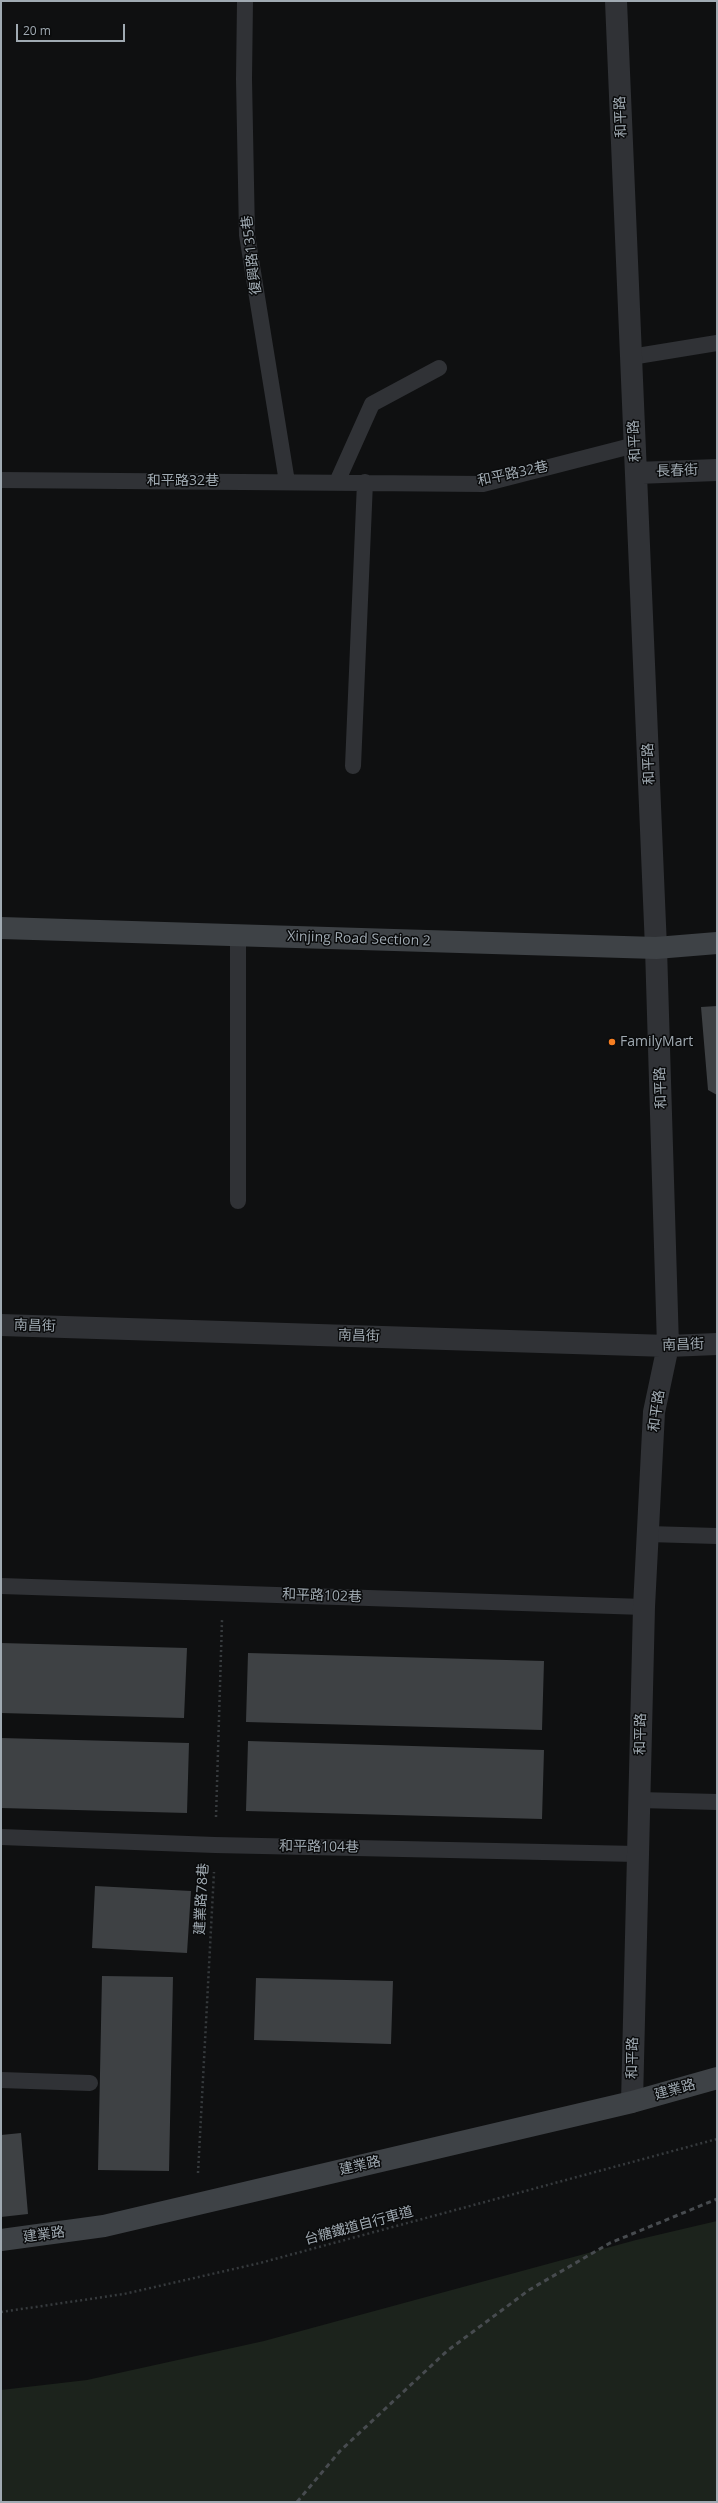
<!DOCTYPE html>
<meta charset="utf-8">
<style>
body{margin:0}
#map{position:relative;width:718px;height:2503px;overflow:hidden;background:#0f1011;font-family:"Open Sans",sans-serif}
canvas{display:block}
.frame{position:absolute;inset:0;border:2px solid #a0aab2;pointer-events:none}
.scale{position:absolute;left:16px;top:24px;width:109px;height:18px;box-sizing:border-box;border:2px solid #a0aab2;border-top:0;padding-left:5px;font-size:12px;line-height:14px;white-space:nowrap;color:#a0aab2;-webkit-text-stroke:3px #0a0b0c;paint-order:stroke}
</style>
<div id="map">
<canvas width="718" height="2503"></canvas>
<div class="frame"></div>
<div class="scale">20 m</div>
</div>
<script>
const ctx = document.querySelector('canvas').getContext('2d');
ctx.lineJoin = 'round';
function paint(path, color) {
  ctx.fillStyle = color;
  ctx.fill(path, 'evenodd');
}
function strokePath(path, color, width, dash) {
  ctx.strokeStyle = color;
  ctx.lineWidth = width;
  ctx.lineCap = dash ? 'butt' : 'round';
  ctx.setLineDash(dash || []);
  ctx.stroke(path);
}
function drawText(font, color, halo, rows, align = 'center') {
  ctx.font = font + ' "Open Sans","Noto Sans TC",sans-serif';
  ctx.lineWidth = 3;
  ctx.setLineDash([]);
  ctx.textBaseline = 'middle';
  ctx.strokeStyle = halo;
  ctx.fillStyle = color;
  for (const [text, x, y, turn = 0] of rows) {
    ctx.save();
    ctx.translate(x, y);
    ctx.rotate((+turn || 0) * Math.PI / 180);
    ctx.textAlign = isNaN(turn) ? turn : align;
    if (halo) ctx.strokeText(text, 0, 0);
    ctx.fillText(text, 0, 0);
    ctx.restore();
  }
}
paint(new Path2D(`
 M717,2221V2502H1V2390L87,2380L264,2341L636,2240Z`), '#1c231c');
paint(new Path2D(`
 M717,1006V1095L708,1090L701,1007Z
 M1,1643L187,1648L184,1718L1,1713Z
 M248,1653L544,1661L542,1730L246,1722Z
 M1,1738L189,1743L187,1813L1,1808Z
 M248,1741L544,1750L542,1819L246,1811Z
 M95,1886L191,1891L187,1953L92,1948Z
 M102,1976L173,1977L169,2171L98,2170Z
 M256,1978L393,1981L391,2044L254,2040Z
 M21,2133L28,2214L1,2217V2135Z`), '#3e4144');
strokePath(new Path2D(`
 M216,1817L222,1620
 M198,2173L214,1872
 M1,2312L124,2294L260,2263L717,2139`), '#363a3d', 2.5, [2, 3]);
strokePath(new Path2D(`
 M245,1L244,79L247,235L287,482
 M631,357L717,343
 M1,480L483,484L635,445
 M337,482L372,404L439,368
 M353,766L365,482
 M238,935V1201
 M648,1534L717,1536
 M1,1586L644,1607
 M639,1800L717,1802
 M1,1837L215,1845L637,1854
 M1,2080L90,2083`), '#303236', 16);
strokePath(new Path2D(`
 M616,1L656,948L668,1346L654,1412L644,1607L632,2102
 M636,473L717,470
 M1,1325L668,1346L717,1344`), '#303236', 22);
strokePath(new Path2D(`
 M1,928L656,948L717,943
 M1,2240L104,2226L632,2102L717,2078`), '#3e4246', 22);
strokePath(new Path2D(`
 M297,2502L340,2451L447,2351L529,2290L610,2243L717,2199`), '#474b4f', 3, [5, 4]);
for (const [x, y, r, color] of [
 [612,1042,4,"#f67e22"]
]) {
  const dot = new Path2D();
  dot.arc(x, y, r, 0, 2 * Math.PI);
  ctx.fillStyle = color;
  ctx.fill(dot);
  strokePath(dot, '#0a0b0c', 1.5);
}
drawText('14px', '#a0aab2', '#0a0b0c', [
 ["和平路",621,117,-92],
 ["復興路135巷",252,255,-97],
 ["和平路",635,441,-93],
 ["長春街",677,471,-2],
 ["和平路32巷",513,474,-12],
 ["和平路32巷",183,481],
 ["和平路",649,764,-92],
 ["Xinjing Road Section 2",359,939,2],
 ["和平路",661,1088,-92],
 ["南昌街",35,1326,2],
 ["南昌街",359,1336,2],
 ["南昌街",683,1345,-2],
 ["和平路",657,1411,-82],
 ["和平路102巷",322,1596,2],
 ["和平路",641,1734,-89],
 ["和平路104巷",319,1847,1],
 ["建業路78巷",202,1899,-87],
 ["和平路",633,2058,-89],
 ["建業路",675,2090,-16],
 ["建業路",360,2166,-13],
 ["台糖鐵道自行車道",359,2226,-15],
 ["建業路",44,2235,-8]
]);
drawText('14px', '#a0aab2', '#0a0b0c', [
 ["FamilyMart",620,1042]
], 'left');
</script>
